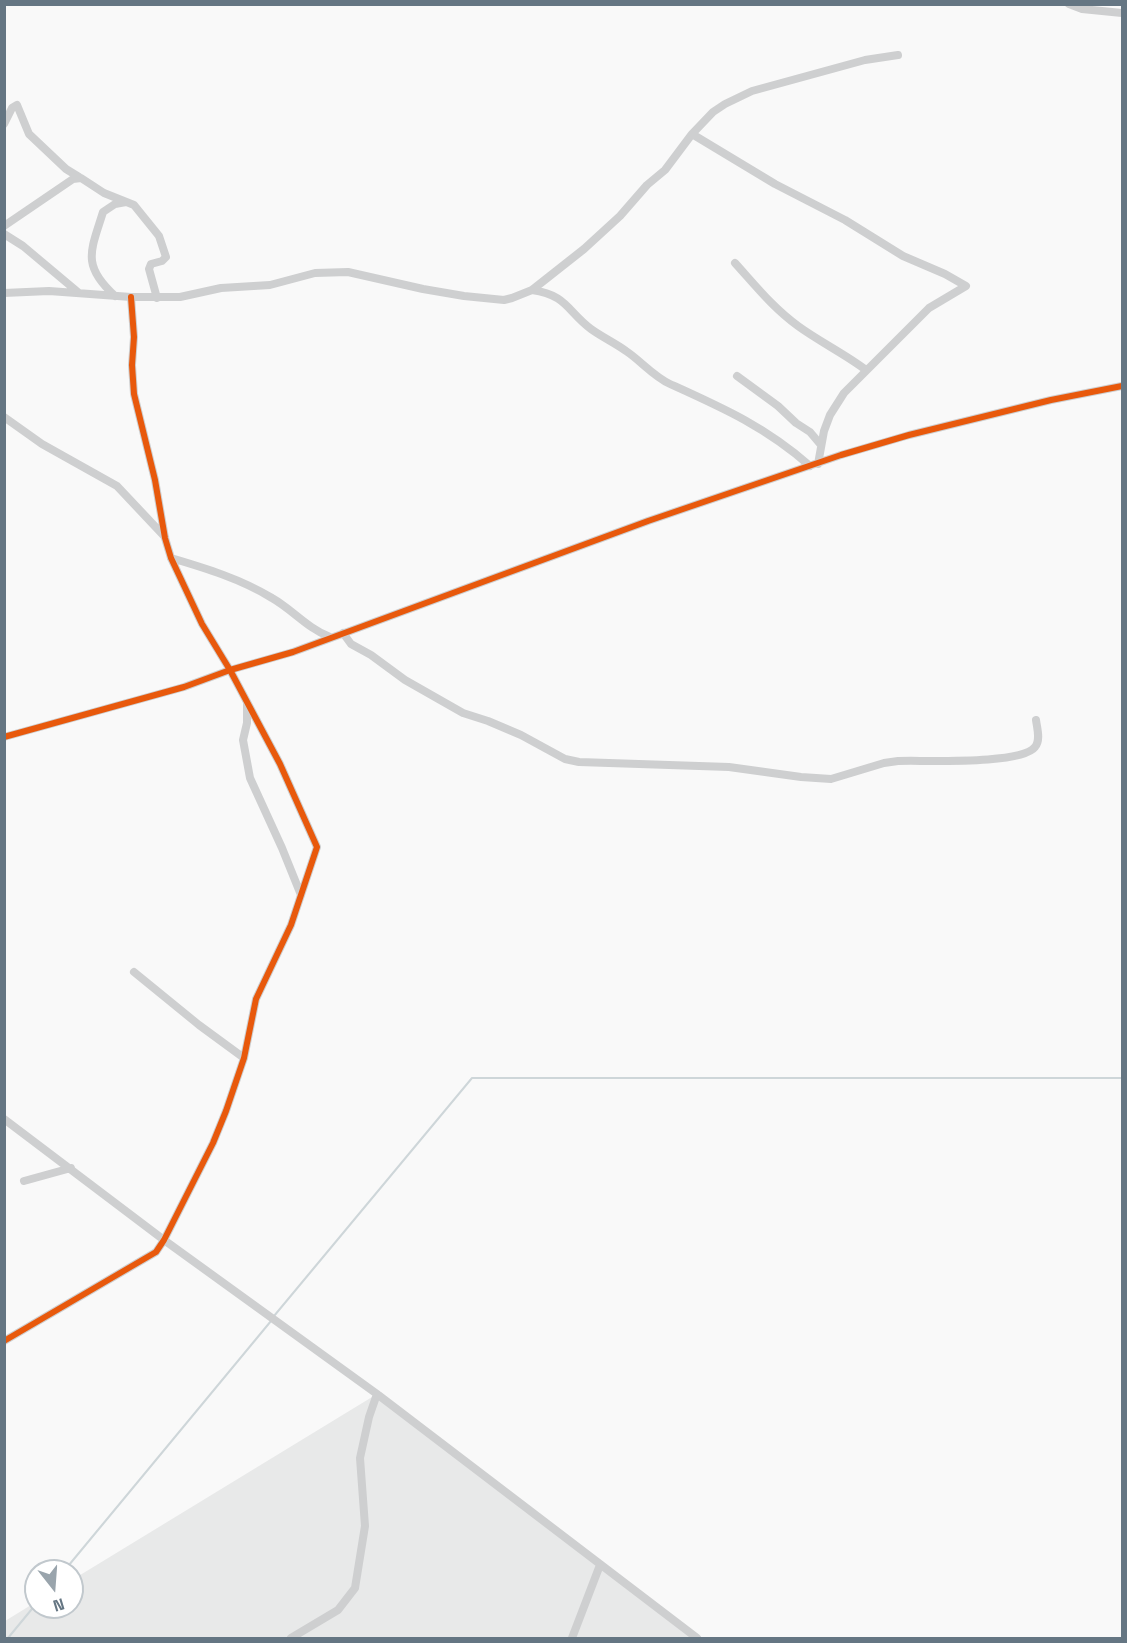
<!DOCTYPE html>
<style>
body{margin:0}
#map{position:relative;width:1127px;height:1643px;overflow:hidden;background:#f9f9f9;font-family:"Space Grotesk",sans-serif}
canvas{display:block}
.frame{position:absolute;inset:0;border:6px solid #657683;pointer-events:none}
.north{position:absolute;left:24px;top:1559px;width:60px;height:60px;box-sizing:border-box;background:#fff;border:2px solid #c1c8cd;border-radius:50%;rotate:163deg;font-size:16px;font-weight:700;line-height:24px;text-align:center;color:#657683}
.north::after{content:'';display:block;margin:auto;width:21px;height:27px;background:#99a4ac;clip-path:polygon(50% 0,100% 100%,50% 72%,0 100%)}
</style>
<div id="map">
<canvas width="1127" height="1643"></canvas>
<div class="frame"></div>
<div class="north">N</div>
</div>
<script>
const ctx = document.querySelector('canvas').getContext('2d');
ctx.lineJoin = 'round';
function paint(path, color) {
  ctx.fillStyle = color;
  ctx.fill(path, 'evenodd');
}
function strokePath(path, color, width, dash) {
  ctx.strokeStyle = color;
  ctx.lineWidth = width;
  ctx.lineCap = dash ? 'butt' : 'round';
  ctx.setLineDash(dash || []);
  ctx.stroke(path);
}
paint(new Path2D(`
 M377,1394L702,1638H5V1621L36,1602V1607H72V1580Z`), '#e8e9e9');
strokePath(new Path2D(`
 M274,1316L472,1078H1122
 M64,1571L271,1321
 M8,1638L36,1604`), '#ced6d9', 2);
strokePath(new Path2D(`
 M1069,4L1082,9L1122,13
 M4,124L12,108L17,105L29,134L66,169L79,177
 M692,134L775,184L845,220L903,256L945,274L966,286L929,308L844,393L830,415L824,431L818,464
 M4,226L73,179L81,178L104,193L134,205L159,236L166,257L162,261L151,264L149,269L157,298
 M4,234L23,246L79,293
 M735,263C755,285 773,308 798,326C820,342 845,354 866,370
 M532,290C567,295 567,311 591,329C602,337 615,343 626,351C641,361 653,376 670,384C723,408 766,427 810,466
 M4,293L49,291L131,297H180L221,288L270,285L315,273L348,272L423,289L464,296L504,300L512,298L532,290L584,249L620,216L647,185L665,170L692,134L713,112L725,104L752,91L865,60L898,55
 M115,296C81,265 91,251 103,212L115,204L126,202
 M737,376L778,406L796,423L810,432L821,445
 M4,417L42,444L117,486L165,537
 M171,558C205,568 241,579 272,598C293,610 307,628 330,637
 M343,633L351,644L371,655L405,680L463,713L488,721L521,735L565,759L579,762L729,767L801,777L831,779L884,763L898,761C923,760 1021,765 1035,747C1041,740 1037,728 1036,720
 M247,704V723L243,740L250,778L282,848L301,895
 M4,737L184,687L230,670L293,652L648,521L841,455L909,435L1051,400L1122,386
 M134,972L199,1025L244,1058
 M4,1119L164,1240L377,1394L697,1638
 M24,1181L71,1168
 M4,1341L156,1252L164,1240L213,1143L226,1111L244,1058L256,999L291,925L317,847L280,764L230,670L202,624L171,558L165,538L155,480L134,394L132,365L134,337L131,297
 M291,1638L338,1610L355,1588L365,1526L360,1458L369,1417L377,1394
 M572,1638L600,1565`), '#cecfd0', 8);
strokePath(new Path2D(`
 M4,737L184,687L230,670L293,652L648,521L841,455L909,435L1051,400L1122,386
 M4,1341L156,1252L164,1240L213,1143L226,1111L244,1058L256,999L291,925L317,847L280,764L230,670L202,624L171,558L165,538L155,480L134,394L132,365L134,337L131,297`), '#e8590c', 6);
</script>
